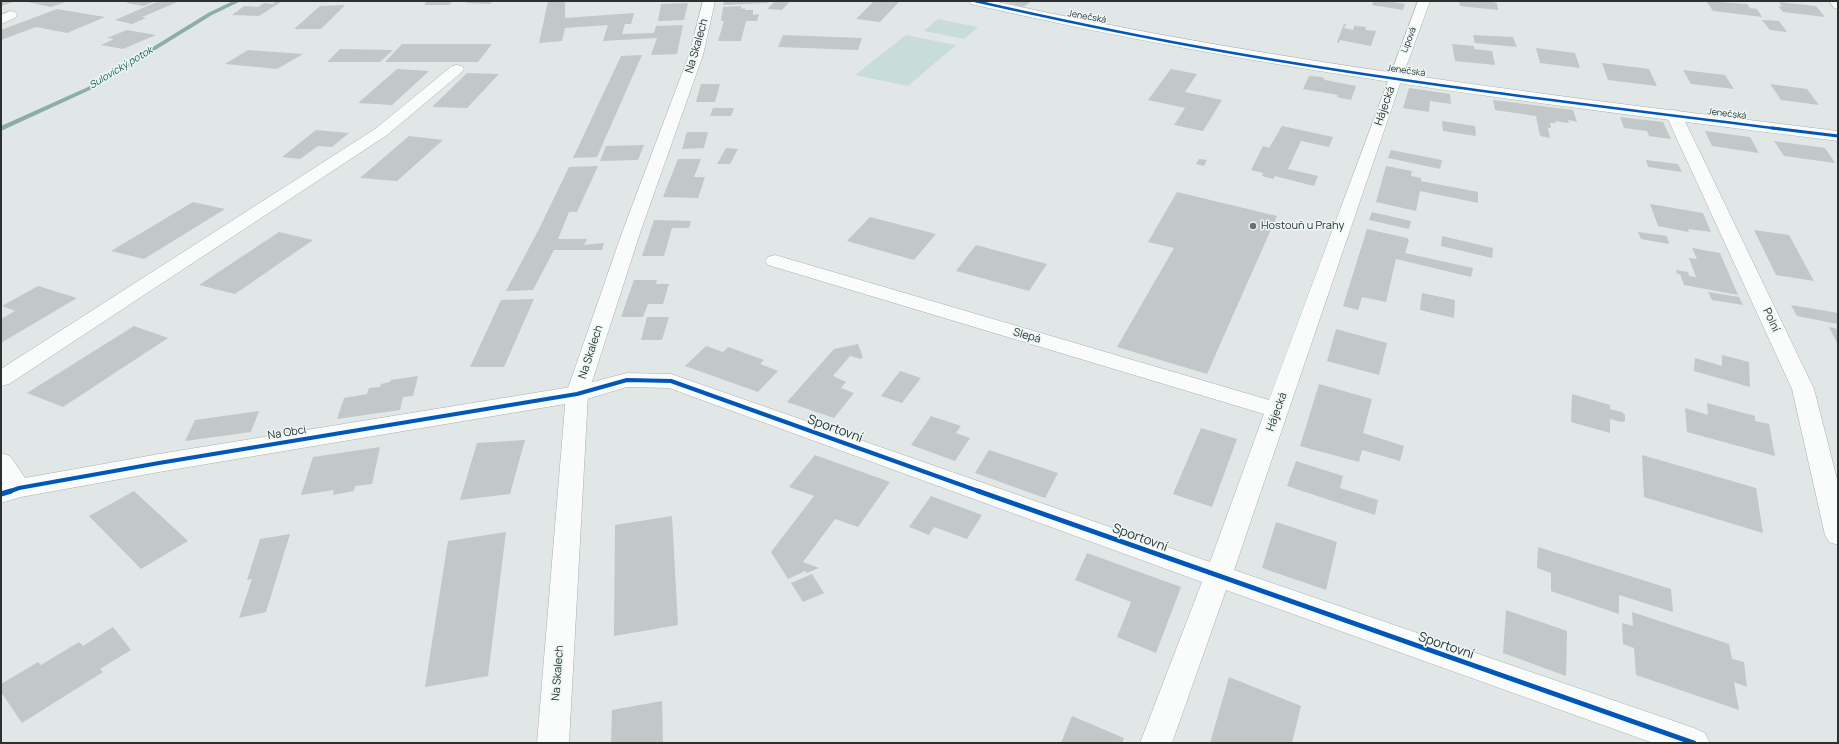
<!DOCTYPE html>
<meta charset="utf-8">
<style>
body{margin:0}
#map{position:relative;width:1839px;height:744px;overflow:hidden;background:#e1e7e7;font-family:Manrope,sans-serif}
canvas{display:block}
.frame{position:absolute;inset:0;border:2px solid #2c3130;pointer-events:none}
</style>
<div id="map">
<canvas width="1839" height="744"></canvas>
<div class="frame"></div>
</div>
<script>
const ctx = document.querySelector('canvas').getContext('2d');
ctx.lineJoin = 'round';
function paint(path, color) {
  ctx.fillStyle = color;
  ctx.fill(path, 'evenodd');
}
function strokePath(path, color, width, dash) {
  ctx.strokeStyle = color;
  ctx.lineWidth = width;
  ctx.lineCap = dash ? 'butt' : 'round';
  ctx.setLineDash(dash || []);
  ctx.stroke(path);
}
function drawText(font, color, halo, rows, align = 'center') {
  ctx.font = font + ' Manrope,sans-serif';
  ctx.lineWidth = 3;
  ctx.setLineDash([]);
  ctx.textBaseline = 'middle';
  ctx.strokeStyle = halo;
  ctx.fillStyle = color;
  for (const [text, x, y, turn = 0] of rows) {
    ctx.save();
    ctx.translate(x, y);
    ctx.rotate((+turn || 0) * Math.PI / 180);
    ctx.textAlign = isNaN(turn) ? turn : align;
    if (halo) ctx.strokeText(text, 0, 0);
    ctx.fillText(text, 0, 0);
    ctx.restore();
  }
}
paint(new Path2D(`
 M938,19L978,27L964,39L924,31Z
 M906,35L956,45L908,86L855,75Z`), '#c8dcda');
paint(new Path2D(`
 M233,1H241L212,15L92,89L1,131V126L88,87L208,13Z`), '#8caea9');
paint(new Path2D(`
 M1,1H16L1,6Z
 M23,1H68L51,7Z
 M131,1H155L144,6L126,3Z
 M159,1H180L142,17L146,18L132,24L115,20Z
 M427,1H453L449,5H424Z
 M469,1H493L490,4L466,3Z
 M548,1H565V18L634,13L631,24H625L622,34L654,33L656,26L683,25L677,54L651,55L657,38L603,41L608,25L565,28L562,41L539,43Z
 M724,1H770L768,3L723,5Z
 M775,1H790L782,10L767,9Z
 M874,1H892L899,2L880,22L856,19Z
 M1000,1H1032L1023,7Z
 M1374,1H1387L1405,4L1403,10L1372,5Z
 M1459,1H1487L1497,3L1498,10L1460,6Z
 M1706,1L1747,4L1750,8L1757,9L1762,17L1713,11Z
 M275,2H281L259,16L232,15L244,6L258,7L264,3L273,4Z
 M1779,2L1816,6L1825,17L1783,12L1778,6L1782,7Z
 M688,3L684,20L658,21L661,4Z
 M345,5L321,29H294L320,6Z
 M741,6V9L745,8V10H753V15L759,14L757,21H746L741,41H718L724,21H721L723,7Z
 M57,9L105,17L67,33L36,27L1,40V30Z
 M1762,20L1779,21L1787,32L1770,30Z
 M1344,24H1346L1344,28L1353,30L1355,25L1357,26L1356,28L1358,26L1366,27L1365,30L1376,31L1371,46L1340,40L1339,43L1337,42Z
 M127,30L156,35L123,49L101,45L114,39L107,38Z
 M783,35L862,38L858,50L778,47Z
 M1473,35L1513,37L1517,47L1475,43Z
 M402,44H492L478,62H385Z
 M1452,44L1474,46V49L1492,51L1495,65L1455,61Z
 M1536,48L1575,53L1580,68L1540,63Z
 M340,49L393,50L380,62H327Z
 M248,50L303,54L277,69L225,64Z
 M642,55L597,157L573,158L621,56Z
 M1602,63L1649,69L1657,86L1608,80Z
 M397,69L429,71L392,105L358,103Z
 M1171,69L1197,74L1185,92L1222,100L1203,131L1174,125L1185,108L1148,100Z
 M1683,70L1725,75L1734,89L1691,84Z
 M467,73L499,74L467,108L432,107Z
 M1309,76L1322,77L1325,80L1356,86L1351,100L1337,97L1338,95L1303,89Z
 M701,84H720L715,102H696Z
 M1770,84L1807,89L1819,105L1781,100Z
 M1409,88L1450,94L1451,104L1430,101L1429,112L1403,108Z
 M1493,100L1573,110L1577,122L1568,120L1569,123L1555,121L1556,123H1550L1551,128H1548L1550,138L1540,136L1536,116L1495,110Z
 M713,108H734L731,116H710Z
 M1620,117L1663,122L1671,139L1649,136L1647,131L1624,128Z
 M1442,121L1475,126L1476,136L1443,131Z
 M1282,126L1333,137L1329,147L1301,141L1288,169L1318,176L1314,186L1275,176L1273,179L1262,176L1263,173L1251,170L1263,146L1269,148Z
 M316,130L349,133L332,147L318,146L300,159L282,157Z
 M1705,131L1750,137L1759,153L1712,146Z
 M687,132H708L704,148L682,149Z
 M409,136L443,140L397,181L360,178Z
 M1774,141L1825,148L1835,163L1784,156Z
 M644,145L638,160L600,161L606,146Z
 M726,148L738,149L730,164H717Z
 M1391,150L1442,160L1440,169L1388,158Z
 M678,159H701L694,177H705L698,198L663,197Z
 M1199,159L1207,160L1204,166L1196,164Z
 M1646,160L1678,164L1682,172L1648,167Z
 M598,166L577,212H569L558,239H587L584,245L604,243L602,250H554L533,290L506,291L539,229L569,167Z
 M1386,166L1412,171L1411,176L1421,178V181L1478,192V203L1420,191L1416,211L1376,202Z
 M1177,192L1277,216L1207,374L1117,347L1174,248L1148,242Z
 M193,202L225,209L144,259L111,251Z
 M1650,204L1703,213L1711,232L1688,229L1689,232L1658,226Z
 M1372,212L1411,221L1409,229L1369,220Z
 M870,217L936,234L914,260L847,241Z
 M654,220L691,221L689,228H672L664,256H642Z
 M1367,229L1407,238L1409,240L1405,253L1473,268L1471,277L1396,259L1386,302L1362,297L1358,310L1343,306Z
 M1754,230L1789,235L1814,281L1776,275Z
 M279,232L313,240L235,294L199,285Z
 M1638,232L1667,236L1669,244L1641,239Z
 M1442,236L1493,248L1492,258L1441,246Z
 M976,245L1047,264L1029,291L956,271Z
 M1692,248L1720,253L1738,295L1684,285L1680,274H1677L1676,270L1688,272L1689,276L1696,277L1689,258L1697,259Z
 M634,280H657L656,284H669L663,304H648L643,317H621Z
 M38,286L77,298L1,343V319L15,311L2,306Z
 M1708,292L1739,297L1743,305L1712,300Z
 M1422,293L1455,300L1454,318L1420,310Z
 M534,299L504,367H470L501,300Z
 M1791,305L1838,313V324L1797,316Z
 M647,317H669L662,340H641Z
 M134,326L168,338L63,407L27,393Z
 M1829,327L1838,329V345Z
 M1336,329L1387,343L1379,375L1327,361Z
 M858,344L863,357L861,359L850,356L833,376L846,382L841,388L854,393L834,418L787,402L834,349Z
 M706,346L723,352L728,347L764,360L760,364L778,371L758,392L685,366Z
 M1722,355L1749,362L1750,387L1694,371L1695,358L1722,366Z
 M900,371L921,378L902,403L881,396Z
 M418,376L413,396L403,397L400,410L337,419L344,398L367,394L369,388L380,387L381,384L390,382L391,380Z
 M1319,384L1372,399L1363,433L1404,446L1400,461L1362,450L1359,462L1300,446Z
 M1572,394L1610,405V409L1622,412L1625,415V421L1622,422L1610,419V433L1571,422Z
 M1707,403L1755,416V421L1769,424L1775,456L1687,432L1685,408L1708,415Z
 M259,411L251,432L185,441L195,420Z
 M931,416L961,426L956,433L970,438L955,461L911,445Z
 M1201,428L1237,439L1212,507L1173,494Z
 M525,440L510,494L460,500L477,443Z
 M380,447L372,484L355,486L354,491L333,495L334,490L301,495L313,457Z
 M989,450L1058,473L1045,498L975,473Z
 M815,455L890,482L858,527L835,519L803,562L819,568L807,573L805,571L788,579L771,552L814,496L789,487Z
 M1642,455L1756,488L1763,533L1644,497Z
 M1296,461L1343,476L1340,488L1378,500L1375,515L1287,486Z
 M134,491L188,541L141,569L89,516Z
 M931,496L982,515L967,539L934,527L929,535L909,527Z
 M672,516L678,625L614,636L615,525Z
 M1276,522L1337,542L1326,590L1262,568Z
 M506,532L488,676L425,687L448,541Z
 M290,534L266,612L239,618L252,579L247,580L260,539Z
 M1538,547L1671,589L1673,612L1619,595V614L1551,591V573L1537,568Z
 M1087,553L1181,587L1156,653L1117,637L1131,602L1075,580Z
 M812,574L824,593L803,602L791,583Z
 M1506,610L1567,631L1566,676L1503,653Z
 M1632,612L1729,644L1732,659L1744,662L1747,687L1734,682L1739,710L1636,675L1634,648L1623,644L1622,623L1633,626Z
 M113,627L131,650L100,669L103,672L22,723L1,692V684L38,662L41,665L79,642L83,646Z
 M1229,677L1301,706L1292,743H1210Z
 M662,701L663,743H611L612,710Z
 M1072,716L1124,738L1122,743H1061Z`), '#c2c7c7');
const service = new Path2D(`
 M1829,1H1838V9L1834,8Z`);
const minor = new Path2D(`
 M1418,1H1430L1402,78L1234,570L1694,728L1705,733L1710,743H1653L1226,590L1172,743H1140L1202,582L669,388L627,387L577,402L159,472L21,497L1,503V484H3L1,481V453L10,456L25,478L159,454L577,386L627,373L671,374L1210,562L1264,414L768,265L765,261L768,257L775,255L782,257L1269,400Z
 M10,11L15,12L17,15L15,18L1,24V15Z
 M457,65L462,66L464,69L462,72L387,135L9,384L1,386V369L375,129L452,66Z
 M1674,110L1680,112L1682,115L1814,389L1838,483V545L1829,542L1825,535L1792,389L1666,115L1668,112Z`);
const tertiary = new Path2D(`
 M703,1H715L703,55L641,230L588,394L569,743H537L566,394L623,230L689,55Z
 M969,1H993C1272,62 1555,96 1838,131V141C1622,114 1405,88 1190,49C1118,36 1046,21 975,5L971,4Z`);
strokePath(service, '#abafaf', 1);
strokePath(minor, '#abafaf', 1);
strokePath(tertiary, '#abafaf', 1);
paint(service, '#fafbfb');
paint(minor, '#fafbfb');
paint(tertiary, '#fafbfb');
strokePath(new Path2D(`
 M975,1C1046,17 1117,32 1188,45C1384,81 1583,104 1780,129`), '#0057b8', 2.5);
strokePath(new Path2D(`
 M1772,128L1838,136`), '#0057b8', 3);
strokePath(new Path2D(`
 M8,492L19,488L159,463L577,394L627,380L671,381L981,492`), '#0057b8', 4);
strokePath(new Path2D(`
 M978,491L1694,743
 M1,494L11,491`), '#0057b8', 5);
for (const [x, y, r, color] of [
 [1253,226,4,"#6b7170"]
]) {
  const dot = new Path2D();
  dot.arc(x, y, r, 0, 2 * Math.PI);
  ctx.fillStyle = color;
  ctx.fill(dot);
  strokePath(dot, '#ebf8f6', 1.5);
}
drawText('9px', '#2c3130', '#ebf8f6', [
 ["Jenečská",1087,17,10],
 ["Lipová",1409,40,-69],
 ["Jenečská",1406,71,8],
 ["Jenečská",1727,114,7]
]);
drawText('italic 10px', '#185953', '#ebf8f6', [
 ["Sulovický potok",121,68,-31]
]);
drawText('11px', '#2c3130', '#ebf8f6', [
 ["Na Skalech",697,46,-74],
 ["Hájecká",1385,106,-71],
 ["Polní",1771,320,65],
 ["Slepá",1027,336,16],
 ["Na Skalech",591,352,-72],
 ["Hájecká",1277,412,-70],
 ["Na Obci",287,433,-9],
 ["Na Skalech",558,673,-86]
]);
drawText('11px', '#2c3130', '#ebf8f6', [
 ["Hostouň u Prahy",1261,226]
], 'left');
drawText('13px', '#2c3130', '#ebf8f6', [
 ["Sportovní",835,429,20],
 ["Sportovní",1140,538,20],
 ["Sportovní",1446,646,19]
]);
</script>
